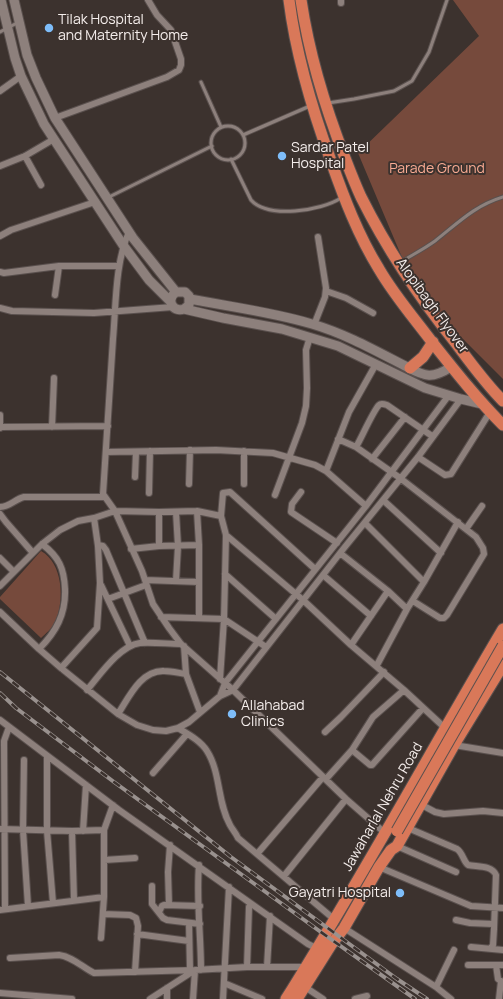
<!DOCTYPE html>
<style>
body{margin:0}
canvas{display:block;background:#3c322e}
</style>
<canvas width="503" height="999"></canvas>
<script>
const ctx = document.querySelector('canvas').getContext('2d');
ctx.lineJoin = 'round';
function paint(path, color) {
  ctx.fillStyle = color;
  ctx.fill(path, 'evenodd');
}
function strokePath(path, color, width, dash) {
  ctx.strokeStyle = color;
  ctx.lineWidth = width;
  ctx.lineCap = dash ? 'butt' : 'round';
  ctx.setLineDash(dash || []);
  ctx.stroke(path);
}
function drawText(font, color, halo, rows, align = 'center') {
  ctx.font = font + ' Manrope,sans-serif';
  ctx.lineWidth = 4;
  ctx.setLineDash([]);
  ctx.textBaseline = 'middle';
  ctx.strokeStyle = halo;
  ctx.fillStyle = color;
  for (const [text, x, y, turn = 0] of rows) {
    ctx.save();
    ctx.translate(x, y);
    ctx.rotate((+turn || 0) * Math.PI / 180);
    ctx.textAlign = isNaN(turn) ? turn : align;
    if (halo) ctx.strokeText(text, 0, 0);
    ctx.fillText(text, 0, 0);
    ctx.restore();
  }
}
paint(new Path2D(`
 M453,0H503V379L417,293L358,153L479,36Z
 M41,551C63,563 65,601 55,622C52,629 46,633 41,638L0,599V597Z`), '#764a3c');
const lane = new Path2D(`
 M0,32L17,23
 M201,82L221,127
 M328,103L354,99L394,91L412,81L429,52L447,0
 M211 143a17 17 0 1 1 34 0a17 17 0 1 1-34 0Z
 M243,135L310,106
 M231,159L251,200C268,219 321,211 341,198
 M107,198L212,146
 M401,262C412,255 424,249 435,241C458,223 474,206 503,197`);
const street = new Path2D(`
 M341,0V3
 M0,91L21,76
 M55,118L167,77L179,70L181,65V59L171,30L157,15L148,0
 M25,156L41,185
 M0,166L25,156L54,139
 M129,232C115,262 116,306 113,339C110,391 106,442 103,494L115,511L142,571L153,604L169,628L181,644L233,690L346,799L385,833
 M0,236L11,230L95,202
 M0,272L4,273L59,266H119
 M326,291L346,298L373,313
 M55,295L59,266
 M0,308L12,311L94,313L173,307
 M314,325L325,297L326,288L318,237
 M0,415V428
 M1,427L108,426
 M52,427L54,378
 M338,439L356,447L400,478L476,537L483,548L484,554L447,615L444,618H440L413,601
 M356,447C361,439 373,411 379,405C381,403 384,404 387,405L432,436
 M106,452L216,450L273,453L315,465L326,471L366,506
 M418,457L445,475L451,474L490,412
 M372,459L405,417
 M326,471L349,412L376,364
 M135,477L136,452
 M189,484L190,450
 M244,484V451
 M301,492L292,504L291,512L337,543
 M149,493L150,451
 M275,495L302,423L306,406L307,388L306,350L310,337
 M383,500L441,553
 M0,507C10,507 15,499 24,497H105
 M197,511L199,545V618
 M0,514L6,522L33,553
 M221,516L223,493L230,492L315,569
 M365,523L424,582
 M466,529L482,506
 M226,535L303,600L351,645L404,690L445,728
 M98,545L103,546L106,550L145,643
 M159,546V512
 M131,549L159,546L199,545
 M340,553L388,591L407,609
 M0,558L14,572
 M225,574L276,619
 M323,575L371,616
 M145,580L199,582
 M176,581L178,546L176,512
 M101,585L130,646
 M0,586L42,544L60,530L78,521L94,518L115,511L159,512L197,511L221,516L226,535L224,619L220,679
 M108,599L146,585
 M0,612L39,649L61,668L118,714L137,725L153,730L166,731L178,728L189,722L220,696L233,690L344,548L418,457L461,399
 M161,617L224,619L266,647
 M351,645L388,591
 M184,646L186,674
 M39,649C56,632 66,614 65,589C64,568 59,557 42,544
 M377,665L407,609L424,582L458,522
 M61,668L97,628L100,583L98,546L94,518
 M87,690C100,675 119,646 140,643C154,642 168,644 181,644
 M220,696L225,683L366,506L449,395
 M118,714C129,697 141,670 164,671C171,671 179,673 186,674L200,712
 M0,720L119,810L308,944L318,949
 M178,728C188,734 201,741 207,751C221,773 217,802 230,825C232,829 236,833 238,838L335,920
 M325,732L341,717L384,672
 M454,745L503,753
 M352,750L370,765H372L423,708
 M47,756V831L53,903
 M24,760L23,830L28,906
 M153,773L187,734
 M326,779L352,750L373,717L404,690
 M420,804L435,812L444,814L483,811L503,813
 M408,828L457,849C463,853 463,861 468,865C477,867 492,865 496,875L494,929L493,945L491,948
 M0,829L72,831L104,830
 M72,831L74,900
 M83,831L86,785
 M397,846L456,872
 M257,854L323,777
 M104,860L135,858
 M199,865C196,900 201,935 201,970
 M379,867L471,906L503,908
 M284,876L346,799
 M152,886V904L163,918L167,920L200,924
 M169,905L168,872L170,845
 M5,909L4,741L9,727
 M0,910L104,897V830L113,805
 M159,912L162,906L164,905L200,906
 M103,914L130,915L136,918L138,926L135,972
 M456,920L470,923L493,924
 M189,923L190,970
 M344,928L436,987L451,999
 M137,934L189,941
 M101,938L104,897
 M471,947L503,950
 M10,958L59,955C73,957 82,967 94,973L195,970L193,999
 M468,965H503
 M496,965L498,979L501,981L499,999
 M247,967L249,907
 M267,967L270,916
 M224,983L262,999
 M305,987L323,999
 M436,987L454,950
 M0,993L72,999
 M150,999L195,970L247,967H306
 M167,999V988
 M223,999L229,887
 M355,999L367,996`);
const secondary = new Path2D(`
 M1,0L15,58L21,76L44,124L123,245L149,280L171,302
 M14,0L27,55L36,78L55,118L133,238L176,292
 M190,299C231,307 272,312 312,324C346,334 376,351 407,367C426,377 432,379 451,367
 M184,309L189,305V296L185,292H176C166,299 172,313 184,309L223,318L282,329L338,346L425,388L461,399L482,404`);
const highway = new Path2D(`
 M289,0C296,55 312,109 331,161C344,198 358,235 379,269C394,295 414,318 432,342C455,371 477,399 503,425
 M301,0C309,54 325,107 345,158C350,171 355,184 361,197C387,249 419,297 455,342C470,362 485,383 503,401
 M410,368L423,357L433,342
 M286,999C362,878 430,752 503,629
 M297,999L331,945L344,928L379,867L391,850L397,846L454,745L503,665`);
strokePath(lane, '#5a504e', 5);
strokePath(street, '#5a504e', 8);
strokePath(secondary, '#5a504e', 11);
strokePath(highway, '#5a504e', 13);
strokePath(lane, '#8d807c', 3);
strokePath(street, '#8d807c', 6);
strokePath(secondary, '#8d807c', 9);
strokePath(highway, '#d97859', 11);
const rail = new Path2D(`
 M0,672L231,857L397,979L427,999
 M0,693L16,708L114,782L318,930L415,999`);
strokePath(rail, '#99918e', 4);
strokePath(rail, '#3c322e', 2.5, [8]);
const highwayBridge = new Path2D(`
 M397,831L503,646`);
strokePath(highwayBridge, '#5a504e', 13, []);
strokePath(highwayBridge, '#d97859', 11);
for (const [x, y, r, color] of [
 [49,28,5,"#7ebdf9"],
 [282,156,5,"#7ebdf9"],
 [232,714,5,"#7ebdf9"],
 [400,893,5,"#7ebdf9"]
]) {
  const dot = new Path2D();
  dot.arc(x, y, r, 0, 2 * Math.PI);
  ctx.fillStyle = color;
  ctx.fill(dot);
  strokePath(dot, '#3c322e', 1.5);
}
drawText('14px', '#f5eeec', '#3c322e', [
 ["Tilak Hospital",58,20],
 ["and Maternity Home",58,36],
 ["Sardar Patel",291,148],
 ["Hospital",291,164],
 ["Allahabad",241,706],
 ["Clinics",241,722],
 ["Gayatri Hospital",391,893,"right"]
], 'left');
drawText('14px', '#f9ab93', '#3c322e', [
 ["Parade Ground",437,169]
]);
drawText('14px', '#f5eeec', '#3c322e', [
 ["Alopibagh Flyover",432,306,54],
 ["Jawaharlal Nehru Road",383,807,-60]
]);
</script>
